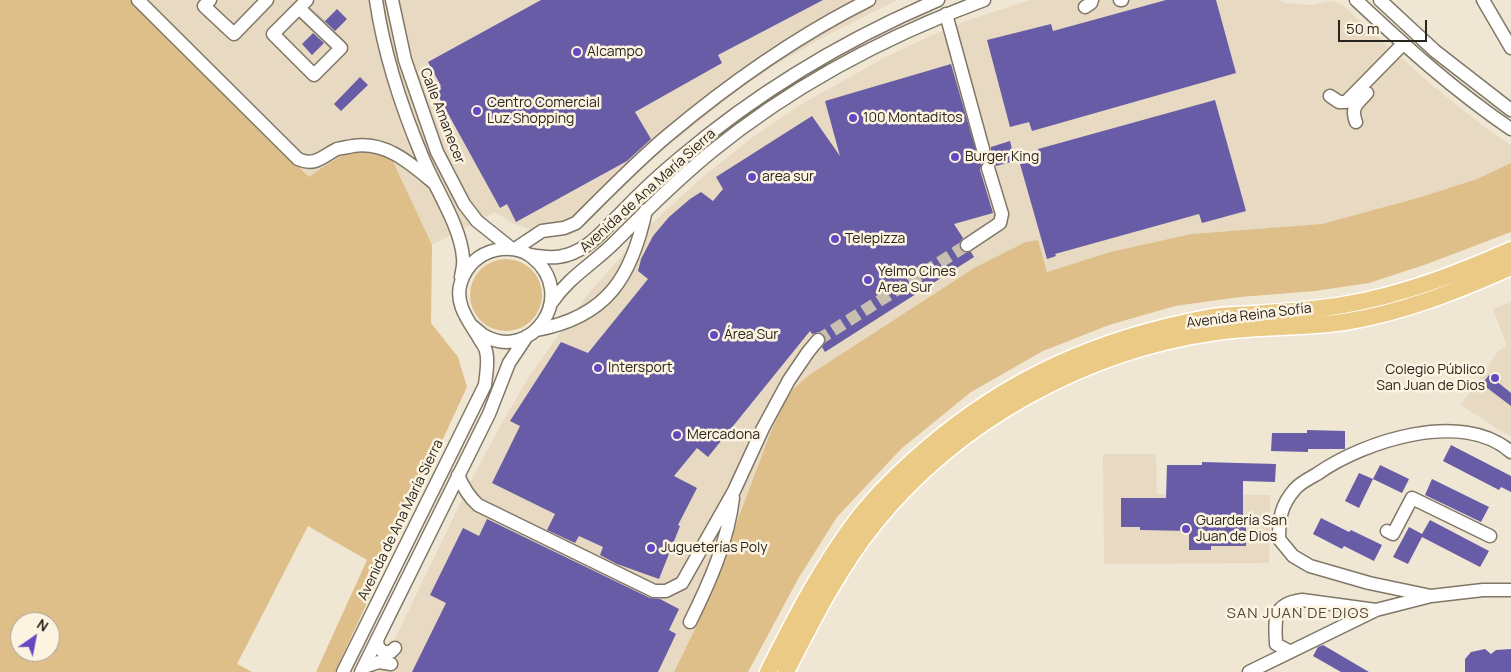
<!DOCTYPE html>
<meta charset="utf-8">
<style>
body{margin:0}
#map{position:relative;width:1511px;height:672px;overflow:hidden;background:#f0e6d4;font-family:Manrope,sans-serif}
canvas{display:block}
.north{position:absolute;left:10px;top:612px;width:50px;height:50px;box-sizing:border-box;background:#fdf3e1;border:1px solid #a8a193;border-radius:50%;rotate:33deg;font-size:14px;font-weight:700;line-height:20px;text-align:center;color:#29251f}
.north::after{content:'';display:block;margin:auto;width:18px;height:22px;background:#6348c1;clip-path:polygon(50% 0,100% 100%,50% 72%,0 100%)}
.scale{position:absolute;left:1338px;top:20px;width:89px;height:22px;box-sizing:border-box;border:2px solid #29251f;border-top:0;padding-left:6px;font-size:15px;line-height:18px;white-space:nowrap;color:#29251f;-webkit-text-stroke:4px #fdf3e1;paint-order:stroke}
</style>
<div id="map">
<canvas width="1511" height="672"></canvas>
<div class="north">N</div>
<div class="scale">50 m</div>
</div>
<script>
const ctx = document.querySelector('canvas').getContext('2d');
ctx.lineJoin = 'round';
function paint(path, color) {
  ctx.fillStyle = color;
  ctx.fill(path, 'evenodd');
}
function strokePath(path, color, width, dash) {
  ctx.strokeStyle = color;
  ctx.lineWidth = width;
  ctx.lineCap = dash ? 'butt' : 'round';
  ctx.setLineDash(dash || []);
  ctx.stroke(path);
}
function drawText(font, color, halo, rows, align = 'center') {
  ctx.font = font + ' Manrope,sans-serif';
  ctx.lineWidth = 5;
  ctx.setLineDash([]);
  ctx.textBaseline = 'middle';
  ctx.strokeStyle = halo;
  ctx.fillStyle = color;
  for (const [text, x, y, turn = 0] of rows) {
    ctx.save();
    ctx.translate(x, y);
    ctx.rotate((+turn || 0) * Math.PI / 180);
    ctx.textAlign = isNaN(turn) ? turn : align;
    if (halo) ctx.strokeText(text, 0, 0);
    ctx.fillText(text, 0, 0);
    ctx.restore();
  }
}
paint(new Path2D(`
 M131,0H897L820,39L775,65L733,94L658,154L579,231L566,236L548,235L512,223L495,212L432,245L392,159L378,154L365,153L344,155L309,177Z
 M1030,0H1279L1284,3L1298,4L1311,5L1331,1L1341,4L1434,87L1483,126L1511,145V163L1477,179L1421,197L1322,224L1191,234L1110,252L1047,272L1037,240L974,268L809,375L793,389L784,404L771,431L714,583L695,629L674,672H379L471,481L503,421L530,375L588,294L645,230L699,180L753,137L800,105L884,58L926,38L969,20Z
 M1511,302V436L1499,430L1461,405L1498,351L1507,346L1493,309Z
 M1103,454H1156L1157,494L1270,495L1269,563L1104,564Z`), '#e7d9c2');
paint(new Path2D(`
 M0,0H131L309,177C319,170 331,161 342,156C357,149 378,154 392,159L432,245L431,323L458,357L467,387L335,672H316L367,560L308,526L237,664L252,672H0ZM20,622H50V652H20Z
 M1511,163V232L1427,264L1369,283L1315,291L1240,297L1175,306L1109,325L1043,351L971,392L901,449L837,517L798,579L748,672H674L695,629L714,583L771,431L784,404L793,389L809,375L974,268L1026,242L1038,240L1047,272L1110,252L1191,234L1322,224L1421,197L1477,179Z
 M470 295a36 36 0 1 1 72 0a36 36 0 1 1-72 0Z`), '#debf89');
paint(new Path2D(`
 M541,0H823L718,55L722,63L635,112L651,139L627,161L516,222L507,204L500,208L435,90L441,86L428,62Z
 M1166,0H1216L1236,73L1032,131L1029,122L1010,127L987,40L1051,24L1053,31Z
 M311,8L325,21L337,9L347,19L335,31Z
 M313,33L324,43L312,55L302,44Z
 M951,64L977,154L981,157H986L991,152V147L1010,141L1015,161L996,166L990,160L982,162L980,170L993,213L954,224L963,238L960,242V249L964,252H971L974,257L825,352L822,347L826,341L824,334L819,332L812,334L810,331L708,457L697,448L674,476L697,488L678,525L680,526L659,579L617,564L600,555L603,547L579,536L575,543L547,530L555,514L492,483L520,426L510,421L561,342L588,353L648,279L638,271L641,259L653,236L669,217L690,199L701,192L713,201L723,189L716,177L812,116L840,156L825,101Z
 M360,77L368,85L341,111L334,104Z
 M1215,100L1246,211L1202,223L1199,214L1055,254L1056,256L1047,259L1020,164L1040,159L1038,149Z
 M1489,375L1511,393V406L1482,384Z
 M1307,430L1345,431V449H1308V452L1271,451L1272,433H1307Z
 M1451,445L1511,476V492L1501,487L1499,490L1443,461Z
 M1202,462L1276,464L1275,482L1243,481V515H1246V546H1211V550H1189V531L1140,530V527H1121V498H1166L1167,465H1202Z
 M1380,465L1409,479L1402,493L1373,479Z
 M1359,473L1373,479L1359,508L1345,501Z
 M1432,479L1489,507L1481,522L1425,495Z
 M1321,518L1349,532L1351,530L1382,545L1374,561L1344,546L1342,549L1313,534Z
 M487,519L650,598L660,599L679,609L669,630L676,634L658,672H412L446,603L430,595L463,528L479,536Z
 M1430,520L1489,551L1480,567L1422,537L1408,564L1393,557L1409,527L1422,534Z
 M1323,645L1369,672H1341L1313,656L1318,647Z
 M1485,649L1491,654L1496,650L1511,649V672H1465V659L1471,652Z`), '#675ca5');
strokePath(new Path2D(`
 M983,149L988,168
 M818,340L967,245`), '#c8bfb0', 12, [12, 6]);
const minor = new Path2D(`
 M138,0L298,159C315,167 323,156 337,149C342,148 348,147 353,146C386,141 410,163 434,183
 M210,0L204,6L234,34L267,0
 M376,0C384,54 401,106 422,156C434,187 461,226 463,258C464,264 462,271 461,277
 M392,0L405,60L437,152L464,204L477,221L512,249
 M1120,0H1122
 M1356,0C1405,46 1455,91 1511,129
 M1380,0L1435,51L1511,110
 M1483,0L1511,48
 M1085,7L1091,3L1092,0
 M299,8L341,48L314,75L273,34L307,0
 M946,14L983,149
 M1330,96L1339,102H1346L1403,44
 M1356,122C1350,107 1358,103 1367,93
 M967,245L1000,223L1002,214L988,168
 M515,249L542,231L564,228L576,223C606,193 635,163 667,136C729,84 797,36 869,0
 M530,255C552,259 567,259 587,245C599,237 609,224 620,214C639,194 659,175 681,157C759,91 844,40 938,0
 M552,302C570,276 593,264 615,242C646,211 677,180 711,152C792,86 886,36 984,0
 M536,330C608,317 632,276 646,210
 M458,475C463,487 468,496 478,505L654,591H666L682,583L734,491L763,428L789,380L808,352L818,340
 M1387,531L1393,534L1412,498L1490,536
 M1431,596L1369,583L1310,566L1293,556L1279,539C1279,518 1281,505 1295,489C1300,483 1310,478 1317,474C1364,441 1462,409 1511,452
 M690,622C709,584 728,541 733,498
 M377,640L378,647L383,652H391L395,648
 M1289,651L1276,644C1275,619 1272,604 1302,600L1376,610
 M364,667L379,662L391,664
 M343,672L485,385C486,374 489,362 486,351C485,346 481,342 479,338C468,320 454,303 461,282C467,265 479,254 496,250C508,247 522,249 532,257C579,294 532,364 483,335C479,332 475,328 471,325
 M361,672L489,414L509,363L527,336
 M1249,672L1376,610L1431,596L1483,590H1511`);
const major = new Path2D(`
 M768,672C795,618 823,564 860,516C879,492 901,471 924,451C1009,377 1102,337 1212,317C1225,315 1239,315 1253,314C1283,312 1314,310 1343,305C1402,295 1457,274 1511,250
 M786,672C812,621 838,569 874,524C957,421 1085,350 1216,332C1258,326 1302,328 1344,322C1402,313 1457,291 1511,267`);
strokePath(minor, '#807767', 15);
strokePath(major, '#fff', 19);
strokePath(minor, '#fff', 12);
strokePath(major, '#ebca85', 16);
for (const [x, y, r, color] of [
 [577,52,5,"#6348c1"],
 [477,111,5,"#6348c1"],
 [853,118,5,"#6348c1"],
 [955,157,5,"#6348c1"],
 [752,177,5,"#6348c1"],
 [835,239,5,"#6348c1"],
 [868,280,5,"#6348c1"],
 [714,335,5,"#6348c1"],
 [598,368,5,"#6348c1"],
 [1495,378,5,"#6348c1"],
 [677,435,5,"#6348c1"],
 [1186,529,5,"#6348c1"],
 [651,548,5,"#6348c1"]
]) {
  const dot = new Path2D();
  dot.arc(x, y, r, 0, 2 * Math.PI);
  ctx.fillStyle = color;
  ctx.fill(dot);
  strokePath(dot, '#fdf3e1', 2);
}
drawText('14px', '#29251f', '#fdf3e1', [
 ["Alcampo",587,52],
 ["Centro Comercial",487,103],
 ["Luz Shopping",487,119],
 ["100 Montaditos",863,118],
 ["Burger King",965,157],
 ["area sur",762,177],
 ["Telepizza",845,239],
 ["Yelmo Cines",878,272],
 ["Area Sur",878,288],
 ["Área Sur",724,335],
 ["Intersport",608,368],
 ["Colegio Público",1485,370,"right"],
 ["San Juan de Dios",1485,386,"right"],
 ["Mercadona",687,435],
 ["Guardería San",1196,521],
 ["Juan de Dios",1196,537],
 ["Jugueterías Poly",661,548]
], 'left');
drawText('14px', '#29251f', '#fdf3e1', [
 ["Calle Amanecer",442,116,69],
 ["Avenida de Ana María Sierra",648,191,-42],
 ["Avenida Reina Sofía",1249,316,-7],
 ["Avenida de Ana María Sierra",401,520,-64]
]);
ctx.letterSpacing = '1px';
drawText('15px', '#51493a', '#fdf3e1', [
 ["SAN JUAN DE DIOS",1298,614]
]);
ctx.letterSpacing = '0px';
</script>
